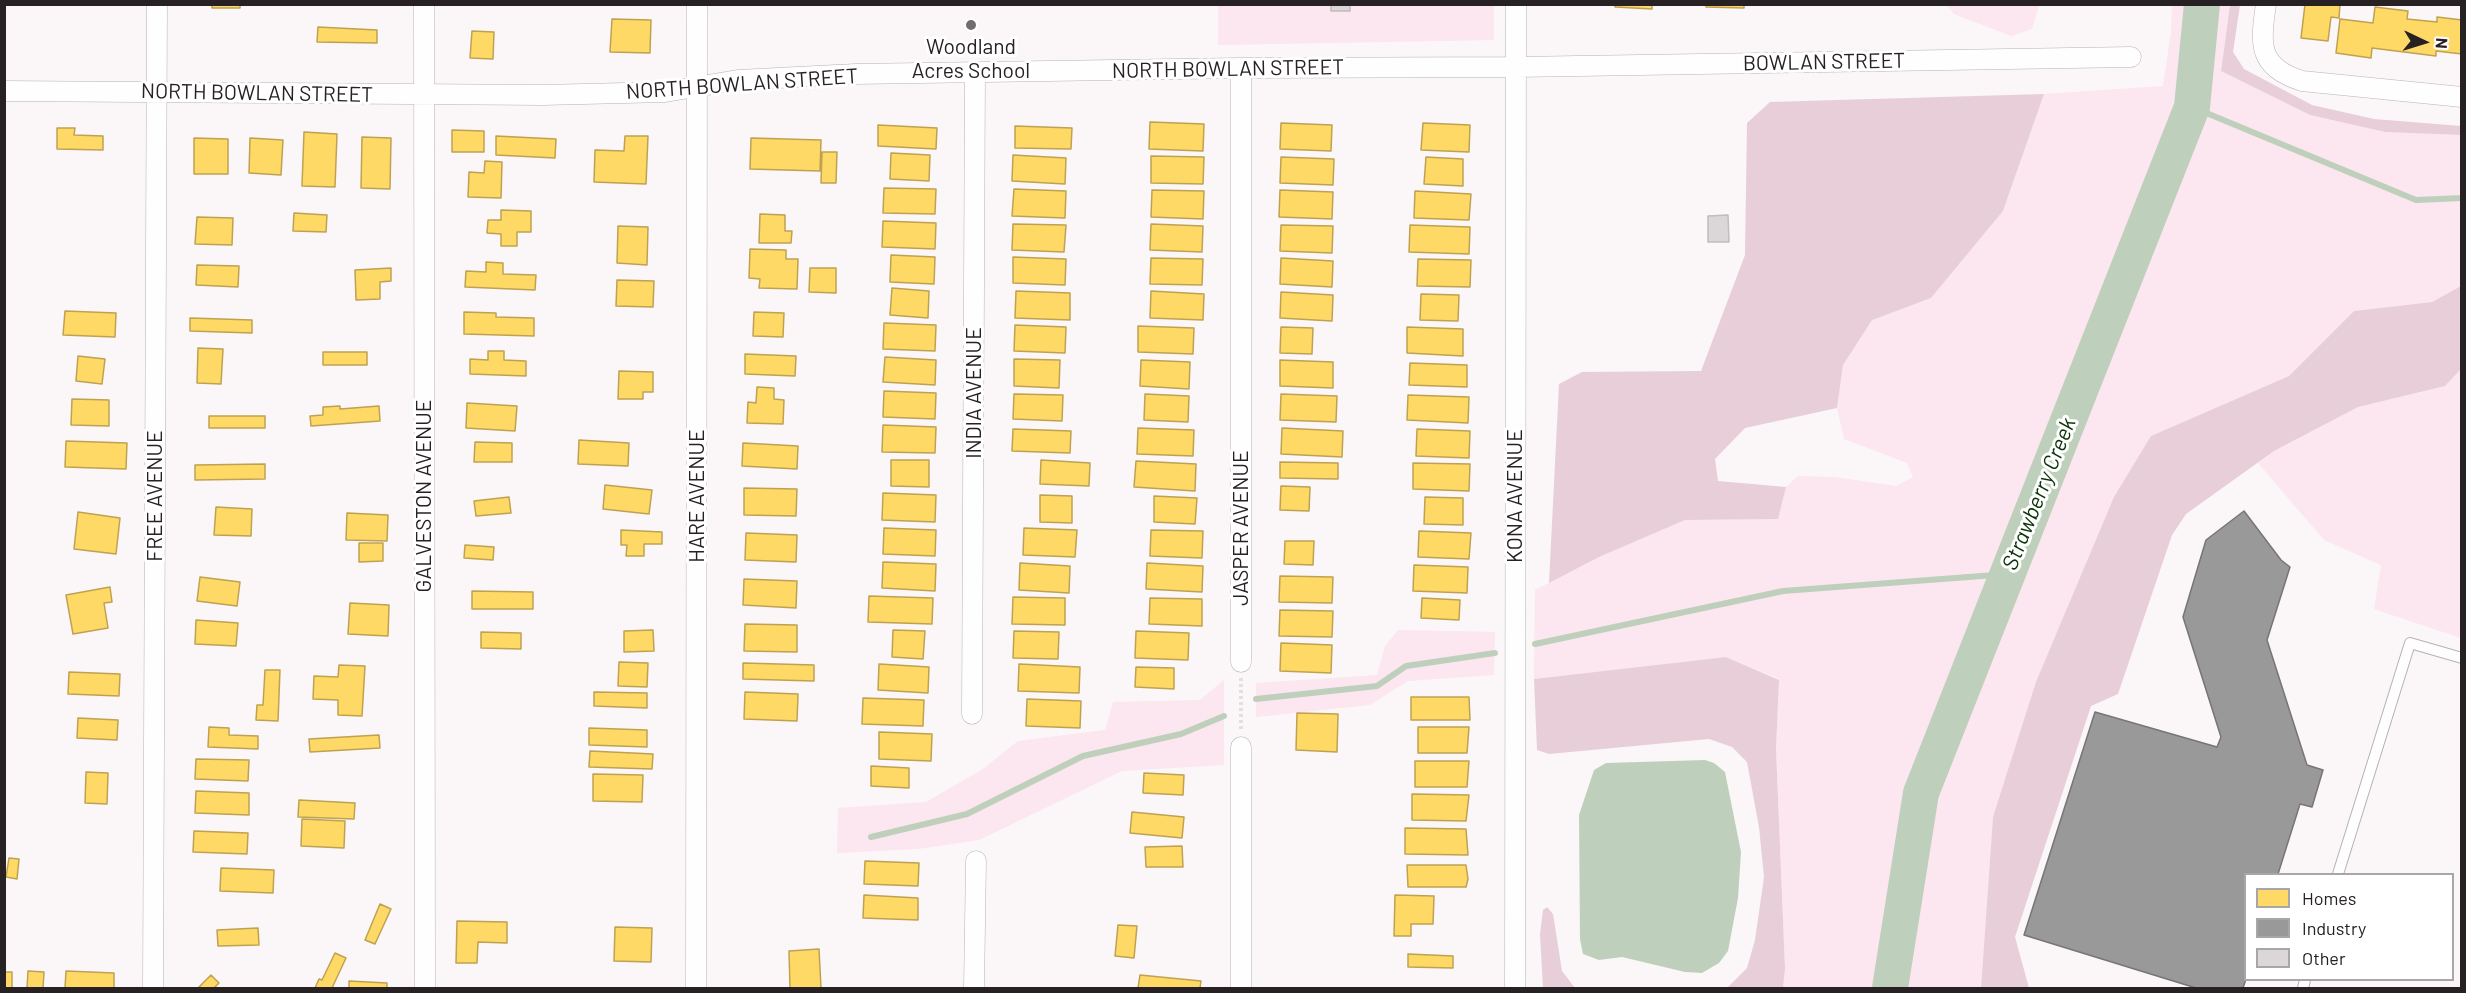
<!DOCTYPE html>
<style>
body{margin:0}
#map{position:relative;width:2466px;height:993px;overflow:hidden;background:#fbf6f8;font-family:Barlow,sans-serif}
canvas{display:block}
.frame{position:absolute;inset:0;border:6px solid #272124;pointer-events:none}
.legend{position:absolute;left:2244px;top:873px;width:210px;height:108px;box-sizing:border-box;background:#fff;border:2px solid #a9a6a7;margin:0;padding:8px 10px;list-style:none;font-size:18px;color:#272124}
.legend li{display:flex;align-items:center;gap:12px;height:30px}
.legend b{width:30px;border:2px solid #a9a6a7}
.north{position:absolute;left:2394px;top:12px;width:60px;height:60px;-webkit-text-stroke:4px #fff;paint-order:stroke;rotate:94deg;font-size:16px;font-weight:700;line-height:24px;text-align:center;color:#272124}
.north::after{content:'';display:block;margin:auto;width:21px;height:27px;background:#272124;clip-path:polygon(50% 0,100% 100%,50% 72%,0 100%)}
</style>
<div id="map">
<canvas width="2466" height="993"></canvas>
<div class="frame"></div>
<ul class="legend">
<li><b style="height:16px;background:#ffd966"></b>Homes</li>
<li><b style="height:16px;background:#999"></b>Industry</li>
<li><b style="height:16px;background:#dbd6d8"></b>Other</li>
</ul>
<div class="north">N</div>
</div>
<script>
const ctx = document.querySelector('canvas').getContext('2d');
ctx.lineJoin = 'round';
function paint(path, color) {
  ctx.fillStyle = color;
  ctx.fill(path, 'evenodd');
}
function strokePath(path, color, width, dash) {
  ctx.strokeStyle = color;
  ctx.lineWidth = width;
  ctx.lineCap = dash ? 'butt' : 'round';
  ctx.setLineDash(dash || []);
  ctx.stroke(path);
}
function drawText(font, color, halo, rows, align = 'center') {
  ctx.font = font + ' Barlow,sans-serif';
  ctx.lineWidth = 6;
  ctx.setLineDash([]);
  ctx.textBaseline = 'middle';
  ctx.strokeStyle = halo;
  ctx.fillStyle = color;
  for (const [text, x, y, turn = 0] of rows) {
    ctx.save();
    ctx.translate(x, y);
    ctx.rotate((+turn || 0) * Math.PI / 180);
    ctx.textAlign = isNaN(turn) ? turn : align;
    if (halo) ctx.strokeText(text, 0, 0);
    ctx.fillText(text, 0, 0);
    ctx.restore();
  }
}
paint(new Path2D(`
 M1218,5H1494V40L1218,45Z
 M1947,5H2039L2032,29L2011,36L1954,14Z
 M2172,5H2230L2221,71L2310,115L2385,132L2461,135V286L2432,302L2354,311L2289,376L2151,436L1993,817L1981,988H1783L1785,969L1776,749L1779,679L1726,657L1534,679L1535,590L1599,557L1685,520L1778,519L1786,487L1798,476L1835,477L1896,486L1913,477L1907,463L1844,439L1837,408L1843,365L1872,319L1931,298L2003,211L2044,94L2163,86L2171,32Z
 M2461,369V638L2374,609L2381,565L2324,540L2258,463L2274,451L2358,407L2445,386Z
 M1398,630L1495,632L1494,675L1408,681L1370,705L1256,717V683L1377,675L1385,646Z
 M1224,680V765L1122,771L979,840L918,849L837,853L838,808L926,802L983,769L1018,741L1105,730L1113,702L1200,700Z`), '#fce6ef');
paint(new Path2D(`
 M2230,5H2240L2233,52L2244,69L2312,105L2374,119L2461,126V135L2385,132L2310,115L2221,71Z
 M2044,94L2003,211L1931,298L1872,320L1843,365L1837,408L1745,428L1715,459L1718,481L1786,487L1778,519L1685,520L1599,557L1549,583L1559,384L1582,372L1701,371L1745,255L1747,123L1770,102Z
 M2461,286V369L2445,386L2358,407L2274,451L2186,514L2172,535L2118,694L2091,706L2015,937L2029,988H1981L1993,817L2036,682L2114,497L2151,436L2289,376L2354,311L2432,302Z
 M1726,657L1779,680L1776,749L1785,969L1783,988H1727L1747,968L1755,940L1764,877L1759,827L1747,762L1732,747L1709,739L1549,754L1537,750L1534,679Z
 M1547,907L1553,914L1562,971L1575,988H1543L1540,934L1543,910Z`), '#e7ced9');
paint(new Path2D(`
 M1705,760L1714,763L1725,772L1741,852L1738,898L1728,951L1719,963L1702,973L1685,972L1622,957L1599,960L1583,954L1580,939L1579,815L1594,770L1606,763Z`), '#bed0bb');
const homes = new Path2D(`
 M212,4H240V8H212Z
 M1616,4H1652V9L1615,7Z
 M1706,4H1744V8L1706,7Z
 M2305,4H2340L2339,18L2331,17L2328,41L2301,38Z
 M2375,7L2408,11L2407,19L2437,22V17L2462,20V54L2436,51V56L2372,48L2371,58L2336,53L2340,19L2373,23Z
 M612,19L651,20L650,53L610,52Z
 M318,27L377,30V43L317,42Z
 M472,31L494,32L493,59L470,58Z
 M1150,122L1204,124L1203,151L1149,149Z
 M1281,123L1332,125L1331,151L1280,149Z
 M1423,123L1470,125L1469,152L1421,150Z
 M878,125L937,128L936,149L878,146Z
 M1015,126L1072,128L1071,149L1015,148Z
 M57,128H75L74,135L103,136V150L57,149Z
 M452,130L484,131V152H452Z
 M304,132L337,134L335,187L302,186Z
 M496,136L556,139L555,158L496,155Z
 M625,136H648L646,184L594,182L595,150L624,151Z
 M362,137L391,138L390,189L361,188Z
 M194,138L228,139V174H194Z
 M250,138L283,140L281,175L249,173Z
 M751,138L821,140L820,171L750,169Z
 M822,152H837L836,183H821Z
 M891,153L930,155L929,181L890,179Z
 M1013,155L1066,158L1065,184L1012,181Z
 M1151,156L1204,157L1203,184L1151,183Z
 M1281,157L1334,159L1333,185L1280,183Z
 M1426,157L1463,159V186L1424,184Z
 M485,161L502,162L501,198L468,197L469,172L484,173Z
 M884,188L936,189L935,214L883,213Z
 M1014,189L1066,191L1065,218L1012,216Z
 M1152,190L1204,191L1203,219L1151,217Z
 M1280,190L1333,192L1332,219L1279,217Z
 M1415,191L1471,194L1469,220L1414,218Z
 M501,210L531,211V232H517V246H501V234L487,233L488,220H501Z
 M294,213L327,215L326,232L293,231Z
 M760,214L785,215V231H792L791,243H759Z
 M197,217L233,218L232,245L195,244Z
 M883,221L936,223L935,249L882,247Z
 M1013,224L1066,225L1064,252L1012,250Z
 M1151,224L1203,226L1202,252L1150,250Z
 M1281,225L1333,226L1332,253L1280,251Z
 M1410,225L1470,227L1469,254L1409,252Z
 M618,226L648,227L647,265L617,263Z
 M750,249L786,250V259H798L797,289L759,288L760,279L749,278Z
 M891,255L935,257L934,284L890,282Z
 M1013,257L1066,259L1065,285L1013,283Z
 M1151,258L1203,259L1202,285L1150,284Z
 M1281,258L1333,261L1332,287L1280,284Z
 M1418,259L1471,260L1470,287L1417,286Z
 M486,262L503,263V274L536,275L535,290L465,287L466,271L486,272Z
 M197,265L239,266L238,287L196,285Z
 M391,268V281L380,282V299L356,300L355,270Z
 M810,268H836V293L809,292Z
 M617,280L654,281L653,307L616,306Z
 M892,288L929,291L928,318L890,315Z
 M1016,291L1070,293V320L1015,318Z
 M1151,291L1204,294L1203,320L1150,318Z
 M1281,292L1333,295L1332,321L1280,318Z
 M1421,294L1459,295L1458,321L1420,320Z
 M65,311L116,313L115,337L63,335Z
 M464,312L496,313V317L534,318V336L464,334Z
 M754,312L784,313L783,337L753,336Z
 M190,318L252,320V333L190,331Z
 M884,323L936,325L935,351L883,349Z
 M1015,325L1066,327L1065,353L1014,351Z
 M1138,326L1194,328L1193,354L1138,352Z
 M1281,327L1313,328L1312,354L1280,353Z
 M1407,327L1463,329V356L1407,353Z
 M198,348L223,349L221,384L197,383Z
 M488,351H504V360L526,361V376L470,374V359L488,360Z
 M323,352H367V365H323Z
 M745,354L796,356L795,376L745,374Z
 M78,356L105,359L102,384L76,381Z
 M885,357L936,360L935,385L883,382Z
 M1014,359L1060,360L1059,388L1014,386Z
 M1141,360L1190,362L1189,389L1140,386Z
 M1280,360L1333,362V388L1280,386Z
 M1410,363L1467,365V387L1409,385Z
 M619,371L653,372V392H643V399H618Z
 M757,387L774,388V399L784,400L783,424L747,423L748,402L756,403Z
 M884,391L936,393L935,419L883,417Z
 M1014,394L1063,395L1062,421L1013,419Z
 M1145,394L1189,396L1188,422L1144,420Z
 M1281,394L1337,396L1336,422L1280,420Z
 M1408,395L1469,397L1468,423L1407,420Z
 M72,399L109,400V426L71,425Z
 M467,403L517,406L515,431L466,428Z
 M340,406V409L379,406L380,421L311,426L310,416L323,415V407Z
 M209,416H265V428H209Z
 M883,425L936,427L935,453L882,452Z
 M1138,428L1194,430L1193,456L1137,454Z
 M1282,428L1343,431L1342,457L1281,454Z
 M1013,429L1071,431L1070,453L1012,451Z
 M1417,429L1470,431L1469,458L1416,456Z
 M579,440L629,443L628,466L578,464Z
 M66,441L127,443L126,469L65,467Z
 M475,442L512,443V462H474Z
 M743,443L798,446L797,469L742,466Z
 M891,460H929V487L891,486Z
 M1041,460L1090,463L1089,486L1040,484Z
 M1136,461L1196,464L1195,491L1134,487Z
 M1280,462L1338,463V479L1280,478Z
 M1413,463L1470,464L1469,491L1413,489Z
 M265,464V479L195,480V465Z
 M605,485L652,490L649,514L603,509Z
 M1281,486L1310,487L1309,511L1280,510Z
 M744,488L797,489L796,516L744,515Z
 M883,493L936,495L935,522L882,520Z
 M1040,495L1072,496V523L1040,522Z
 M1154,496L1197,498L1195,524L1154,522Z
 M509,497L511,513L476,516L474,501Z
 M1425,497L1463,498V525L1424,524Z
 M216,507L252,509L251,536L214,535Z
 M78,512L120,518L116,554L74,549Z
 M347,513L388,515L387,541L346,540Z
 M884,528L936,530L935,556L883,554Z
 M1024,528L1077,530L1075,557L1023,555Z
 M621,530L662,532V544H644V556H626L627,545H621Z
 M1151,530L1203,531L1202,558L1150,556Z
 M1419,531L1471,533L1469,559L1418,557Z
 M746,533L797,535L796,562L745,560Z
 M1285,541H1314L1313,565L1284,564Z
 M359,543H383V561L359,562Z
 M465,545L494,547L493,560L464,558Z
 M883,562L936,564L935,591L882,588Z
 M1020,563L1070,566L1069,593L1019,590Z
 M1147,563L1203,566L1202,592L1146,589Z
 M1414,565L1468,567L1467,593L1413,591Z
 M1280,576L1333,577L1332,603L1279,602Z
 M200,577L240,582L237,606L197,601Z
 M744,579L797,581L796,608L743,605Z
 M110,587L112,602L104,603L108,628L73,634L66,595Z
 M472,591L533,592V609H472Z
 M869,596L933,598L932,624L868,622Z
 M1013,597L1065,598V625L1012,624Z
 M1150,598L1202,599V626L1149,624Z
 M1422,598L1460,600L1459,620L1421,618Z
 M350,603L389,605L388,636L348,634Z
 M1280,610L1333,611L1332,637L1279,636Z
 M196,620L238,623L236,646L195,644Z
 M745,624L797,625V652L744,651Z
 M653,630L654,651L624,652V631Z
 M893,630L925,631L923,659L892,657Z
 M1014,631L1059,632L1058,659L1013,658Z
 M1136,631L1189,633L1188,660L1135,658Z
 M481,632L521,633V649L481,648Z
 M1281,643L1332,645L1331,673L1280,671Z
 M619,662L648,663L647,687L618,686Z
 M743,663L814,665V681L743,679Z
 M879,664L929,667L928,693L878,690Z
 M1019,664L1080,667L1079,693L1018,691Z
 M339,665L365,666L362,716L338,715V700L313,699L314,676L338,677Z
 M1136,667L1174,668V689L1135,687Z
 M265,670H280L278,721L256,720L257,705H263Z
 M69,672L120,674L119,696L68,694Z
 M594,692L647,693V708L594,706Z
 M745,692L798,694L797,721L744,719Z
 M1411,697H1469L1470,720H1411Z
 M863,698L924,700L923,726L862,724Z
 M1027,699L1081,701L1080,728L1026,726Z
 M1297,713L1338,714L1337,752L1296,750Z
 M78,718L118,720L117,740L77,738Z
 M209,727L229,728V735L258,736V749L208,747Z
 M1418,727H1469L1467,753H1418Z
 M589,728L647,730V747L589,745Z
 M879,732L932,734L931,761L879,759Z
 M379,735L380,748L310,752L309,739Z
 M590,751L653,754L652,769L589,767Z
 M196,759L249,760L248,781L195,779Z
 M1415,761H1469L1467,787H1415Z
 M871,766L909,768V788L871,786Z
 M86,772L108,773L107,804L85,803Z
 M1144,773L1184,775L1183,795L1143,793Z
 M593,774L643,775L642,802L593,801Z
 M196,791L249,793V815L195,813Z
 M1412,794L1469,795L1466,821L1412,820Z
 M299,800L355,803L354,819L298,817Z
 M1132,812L1184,817L1182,838L1130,833Z
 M302,819L345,821L344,848L301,846Z
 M1405,828L1466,829L1468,855L1405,854Z
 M194,831L248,833L247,854L193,852Z
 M1182,846L1183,867H1146L1145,847Z
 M9,858L19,859L17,879L6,877Z
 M865,861L919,863L918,886L864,884Z
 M1407,865H1466L1468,879L1466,887H1408Z
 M221,868L274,870L273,893L220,891Z
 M864,895L918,898V920L863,918Z
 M1395,895L1434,896L1433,924H1411V936H1394Z
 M380,904L391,909L375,944L365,940Z
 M457,921L507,922V943L478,942L477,963H456Z
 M1118,925L1137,926L1134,958L1115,956Z
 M615,927L652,928L651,962L614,961Z
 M258,928L259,945L218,946L217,930Z
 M819,949L821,988H790L789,951Z
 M335,953L346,958L332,988H315L319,979L322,980Z
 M1408,954L1453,956V968L1408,967Z
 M28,971L44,972L43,988H27Z
 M66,971L114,973V988H65Z
 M4,972H12V988H4Z
 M211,975L219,983L214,988H198Z
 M1140,975L1201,981L1200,988H1138Z
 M349,981L387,983V988H349Z`);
paint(homes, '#ffd966');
strokePath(homes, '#bea252', 1.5);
const industry = new Path2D(`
 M2244,511L2281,560L2290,567L2267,640L2307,765L2323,770L2312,807L2300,804L2278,874H2246V979L2243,988H2196L2024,935L2095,712L2217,747L2221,737L2183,617L2206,540Z`);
paint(industry, '#999');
strokePath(industry, '#777576', 1.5);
strokePath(new Path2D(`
 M2192,107L2416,200L2462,198
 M1535,644L1783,591L2008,574
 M1256,699L1377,686L1406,666L1495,653
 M871,837L967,814L1083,756L1181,734L1224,716`), '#bed0bb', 6);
strokePath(new Path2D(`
 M1890,988L1921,793L2192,107L2202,4`), '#bed0bb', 36);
const building = new Path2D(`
 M1331,4H1350V11H1331Z
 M1728,215L1729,242H1708V216Z`);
paint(building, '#dbd6d8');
strokePath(building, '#c1bcbe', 1.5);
const lane = new Path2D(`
 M2338,874L2410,643L2462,658
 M2303,988L2305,980`);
const street = new Path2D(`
 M424,4L425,988
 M2266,4C2260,45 2258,67 2302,81L2462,97
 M4,91L543,95L665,92L738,80L856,74L1241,68L1516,67L2131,57
 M1241,662V68
 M972,714L975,72
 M153,988L157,4
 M696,988L697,4
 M974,988L976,861
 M1241,988V747
 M1515,988L1516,4`);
strokePath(lane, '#b7b2b4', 12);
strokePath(street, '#b7b2b4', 21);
strokePath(new Path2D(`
 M1241,678V731`), '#e2e0e1', 4, [3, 3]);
strokePath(lane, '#fefefe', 10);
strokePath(street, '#fefefe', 20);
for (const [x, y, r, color] of [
 [971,25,6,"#716c6e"]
]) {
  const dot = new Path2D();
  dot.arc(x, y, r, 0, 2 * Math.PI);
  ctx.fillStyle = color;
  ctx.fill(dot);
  strokePath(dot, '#fff', 2);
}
drawText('21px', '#272124', '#fff', [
 ["Woodland",971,47],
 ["Acres School",971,71]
]);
drawText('21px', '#272124', '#fff', [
 ["BOWLAN STREET",1824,62,-1],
 ["NORTH BOWLAN STREET",1228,69,-1],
 ["NORTH BOWLAN STREET",742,84,-4],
 ["NORTH BOWLAN STREET",257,93,1],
 ["INDIA AVENUE",974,393,-90],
 ["FREE AVENUE",155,496,-90],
 ["GALVESTON AVENUE",424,496,-90],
 ["HARE AVENUE",697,496,-90],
 ["KONA AVENUE",1515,496,-90],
 ["JASPER AVENUE",1241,528,-90]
]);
drawText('italic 22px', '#0b3309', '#fff', [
 ["Strawberry Creek",2039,494,-68]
]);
</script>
